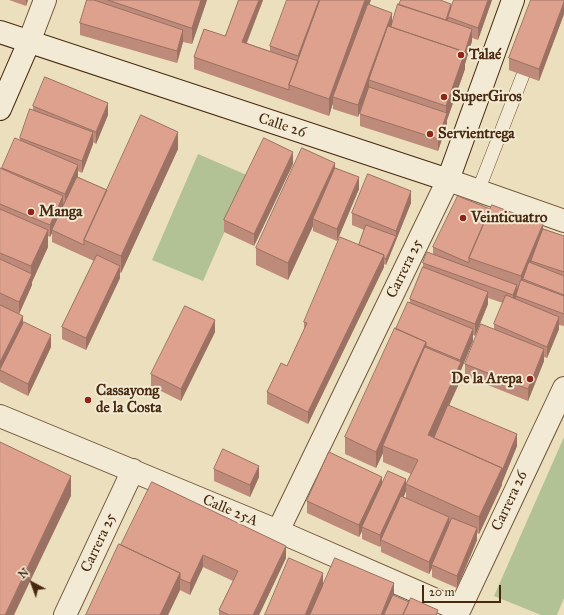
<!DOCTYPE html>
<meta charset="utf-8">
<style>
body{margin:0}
#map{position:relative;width:564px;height:615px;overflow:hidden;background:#ebdfbd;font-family:"IM FELL Great Primer",serif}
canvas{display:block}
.north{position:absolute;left:12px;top:563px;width:40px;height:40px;-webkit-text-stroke:3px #f2ead4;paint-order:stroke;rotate:319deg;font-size:11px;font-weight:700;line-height:16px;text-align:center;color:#482910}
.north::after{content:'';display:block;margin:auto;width:14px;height:18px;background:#482910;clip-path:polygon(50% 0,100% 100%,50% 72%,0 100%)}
.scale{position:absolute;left:422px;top:585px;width:79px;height:18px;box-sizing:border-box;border:2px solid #482910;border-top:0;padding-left:5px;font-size:12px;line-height:14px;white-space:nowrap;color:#482910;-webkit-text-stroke:3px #f2ead4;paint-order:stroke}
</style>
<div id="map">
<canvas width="564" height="615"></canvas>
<div class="north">N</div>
<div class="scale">20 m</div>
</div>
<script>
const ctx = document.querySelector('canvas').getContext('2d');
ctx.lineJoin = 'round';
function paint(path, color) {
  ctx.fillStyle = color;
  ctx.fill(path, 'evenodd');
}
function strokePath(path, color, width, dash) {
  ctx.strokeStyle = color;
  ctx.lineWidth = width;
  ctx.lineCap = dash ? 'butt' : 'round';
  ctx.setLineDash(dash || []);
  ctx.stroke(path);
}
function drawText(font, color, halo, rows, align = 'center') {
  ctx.font = font + ' "IM FELL Great Primer",serif';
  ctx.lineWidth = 4;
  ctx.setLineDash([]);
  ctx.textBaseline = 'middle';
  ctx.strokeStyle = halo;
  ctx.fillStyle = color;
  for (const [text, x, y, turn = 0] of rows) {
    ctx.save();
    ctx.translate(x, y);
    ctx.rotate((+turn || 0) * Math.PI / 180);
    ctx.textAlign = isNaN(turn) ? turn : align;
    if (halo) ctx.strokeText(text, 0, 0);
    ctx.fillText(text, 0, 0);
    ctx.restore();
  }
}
paint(new Path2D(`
 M198,154L249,176L203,281L152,260Z
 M564,437V598L557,615H541L494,596Z`), '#b3c294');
const lane = new Path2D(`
 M478,191L523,75`);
const street = new Path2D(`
 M29,42L45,0
 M0,416L278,531L459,610
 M278,531L448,180L564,221
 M65,615L133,470
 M457,615L564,388`);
const secondary = new Path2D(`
 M0,32L448,180L513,0
 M0,109L29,42`);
strokePath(lane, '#71563b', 14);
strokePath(street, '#71563b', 24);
strokePath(secondary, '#482910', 24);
strokePath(lane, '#f2ead4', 13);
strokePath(street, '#f2ead4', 22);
strokePath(secondary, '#f2ead4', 22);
paint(new Path2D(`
 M9,0H28L26,6Z
 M87,0H207L192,44L183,42L177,63L80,35V23Z
 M239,0H263L247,43L270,51V46L369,4L392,22L451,9L492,0L478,40L472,38V41L465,64V69L447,120V124L438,151L360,126V114L369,87L358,117L333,109V103L329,116L194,69V57L225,36Z
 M564,0V14L539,81L509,70V58Z
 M33,106L108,115L96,144L93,142V144L82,173L78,171V177L107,190L178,149L121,273L120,272V278L86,350L62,339V327L94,261L52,242V233L50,237L48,236V247L32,282V285L19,314L6,308L23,324L51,347L28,396L0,382V168L2,169V168L20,140V138L33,110Z
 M293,164L254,246L224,232V220Z
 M335,168L359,189L337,241L313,231V226L288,280L256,265V248Z
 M411,203L386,265L384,264V267L308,424L267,404V392L287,366L304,331V322L359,245L364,230L352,225V213Z
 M490,209L564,236V326L559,325V329L547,358L544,357V361L528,401L465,376V364L494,330V324L503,303L488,298V304L475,336L473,335V341L461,370V379L449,405L517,446L502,482V485L479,534L477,533V540L457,588L432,577V568L429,574L381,552V546L380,547L362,539V531L359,537L307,513V501L382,484H406L411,474L383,462V453L376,468L345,454V437L396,329L410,303V299L423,267V263L433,254V247ZM406,491V498L404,497Z
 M215,332L181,401L151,386V374Z
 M214,469L259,477L250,497L214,481Z
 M121,545L286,558L259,615H219V610L233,581L203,567L190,595L180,590L168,615H86Z`), '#be8a79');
paint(new Path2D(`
 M26,0H28L26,6Z
 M201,0H207L192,44V28Z
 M259,0H263L242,54V42Z
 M319,0H325L298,61V56Z
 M365,0H371L336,97H333V103L329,116V99Z
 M488,0H492L478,40V28Z
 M564,2V14L539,81V69Z
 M451,4V10L445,28V22Z
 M392,13V25L369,80V87L358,117V105Z
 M472,29V41L465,64V69L447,120V124L438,151V139L446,116V106Z
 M183,30V42L177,63V51Z
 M108,103V115L96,144V132Z
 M93,132V144L82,173V161Z
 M178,132V149L121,273V256Z
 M293,152V164L254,246V234Z
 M335,163V180L313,219V226L288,280V263Z
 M78,165V177L65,206V194Z
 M359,177V189L337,241V229Z
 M411,191V203L386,265V259L396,236V231Z
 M63,196V208L52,230V233L50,237V225Z
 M543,224V241L531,261V268L523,279V288L521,292V276Z
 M48,230V247L32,282V285L19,314V302L31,275V266Z
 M384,255V267L308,424V412Z
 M120,266V278L86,350V338Z
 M517,285V297L516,296V300L513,307V295Z
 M488,292V304L475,336V324Z
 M23,316V328L0,370V362Z
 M559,317V329L547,358V347Z
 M215,320V332L181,401V389Z
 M473,329V341L461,370V379L428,452V435L460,364V360Z
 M51,335V347L28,396V384Z
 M426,342V359L383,446V453L376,468V452Z
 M544,349V361L528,401V389Z
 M517,434V446L502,483V471Z
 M259,466V477L250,497V485Z
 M502,468V485L479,534V517Z
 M71,476V496L14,615H5Z
 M382,477V489L362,527V531L359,537V525Z
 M406,479V491L383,541L381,540L380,547V535Z
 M449,517V529L432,565V568L429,574V562Z
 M477,528V540L457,588V576Z
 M286,546V558L259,615H253Z
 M203,555V567L190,595V583Z
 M180,573V590L168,615H160Z
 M323,573V589L312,615H305Z
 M394,583V595L386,615H381Z`), '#9b7163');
const building = new Path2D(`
 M87,0H94L183,30L177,51L80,23Z
 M108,0H201L192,28Z
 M239,0H259L242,42L298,61L289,85V90L194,57L204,29L225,36Z
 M287,0H319L298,56L270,46Z
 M320,0H365L329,99L289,85Z
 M401,0H440L451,4L446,20L399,5Z
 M454,0H488L478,28L448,17Z
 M531,0H564V2L539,69L509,58Z
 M368,4L392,13L358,105L333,97Z
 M398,4L472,29L464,55L465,52L391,27Z
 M388,26L465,52L446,106L369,80Z
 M45,77L108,103L96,132L33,106Z
 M369,87L447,113L438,139L360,114Z
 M30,109L93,132L82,161L20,138Z
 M141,115L178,132L121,256L84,240Z
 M15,138L78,165L65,194L2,168Z
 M264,138L293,152L254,234L224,220Z
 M302,148L335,163L288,263L256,248Z
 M0,168L63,196L50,225L0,204Z
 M335,168L359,177L337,229L313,219Z
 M368,174L411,191L396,231L352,213Z
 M77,177L107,190L84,240V245L52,230Z
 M458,196L490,209L469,258V263L433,247Z
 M492,205L543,224L521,276L469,258Z
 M0,209L48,230L31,266L0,253Z
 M366,225L396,236L386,259L384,258V255L359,245Z
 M543,229L564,236V272L531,261Z
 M340,237L384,255L308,412L267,392L281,363L287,366L307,323L304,322Z
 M427,252L517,285L513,295L423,263Z
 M97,255L120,266L86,338L62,327Z
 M0,259L32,274L19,302L0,293Z
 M529,262L564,276V295L523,279Z
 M423,267L488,292L475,324L410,299Z
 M521,280L564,296V314L516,296Z
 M506,295L559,317L547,347L494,324Z
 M408,302L473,329L460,360L426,346V342L396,329Z
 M0,305L23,316L0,362Z
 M185,306L215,320L181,389L151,374Z
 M24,322L51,335L28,384L0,370Z
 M481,324L544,349L528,389L465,364Z
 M395,328L426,342L376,452L345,437Z
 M425,347L461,362L428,435L502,468L479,517L406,484L418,460L383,446Z
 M448,405L517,434L502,471V468L434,438Z
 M0,442L71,476L5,615H0Z
 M223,449L259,466L250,485L214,469Z
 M329,452L382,477L359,525L307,501Z
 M388,471L406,479L380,535L362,527Z
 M152,482L286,546L253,615H229L219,610L238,571L203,555L190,583L180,579V573L121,545Z
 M401,496L449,517L429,562L381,540Z
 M452,518L477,528L457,576L432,565Z
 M119,544L180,573L160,615H86Z
 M289,558L323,573L305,615H265Z
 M335,558L394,583L381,615H310Z
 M393,595L409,602L403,615H384Z
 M411,598L438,610L436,615H403Z`);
paint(building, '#dda18d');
strokePath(building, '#9b7163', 1);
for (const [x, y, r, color] of [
 [461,55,4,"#8f2418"],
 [444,97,4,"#8f2418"],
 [430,134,4,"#8f2418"],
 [31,212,4,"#8f2418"],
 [463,218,4,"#8f2418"],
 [530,379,4,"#8f2418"],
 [88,400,4,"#8f2418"]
]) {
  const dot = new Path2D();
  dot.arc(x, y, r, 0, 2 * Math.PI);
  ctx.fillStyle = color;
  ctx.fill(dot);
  strokePath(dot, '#f2ead4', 1.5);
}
drawText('bold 15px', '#482910', '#f2ead4', [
 ["Talaé",469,55],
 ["SuperGiros",452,97],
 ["Servientrega",438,134],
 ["Manga",39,212],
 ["Veinticuatro",471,218],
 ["De la Arepa",522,379,"right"],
 ["Cassayong",96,391],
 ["de la Costa",96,408]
], 'left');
drawText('15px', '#482910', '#f2ead4', [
 ["Calle 26",282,126,18],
 ["Carrera 25",405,269,-64],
 ["Carrera 26",510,501,-65],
 ["Calle 25A",230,511,23],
 ["Carrera 25",99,543,-65]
]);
</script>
